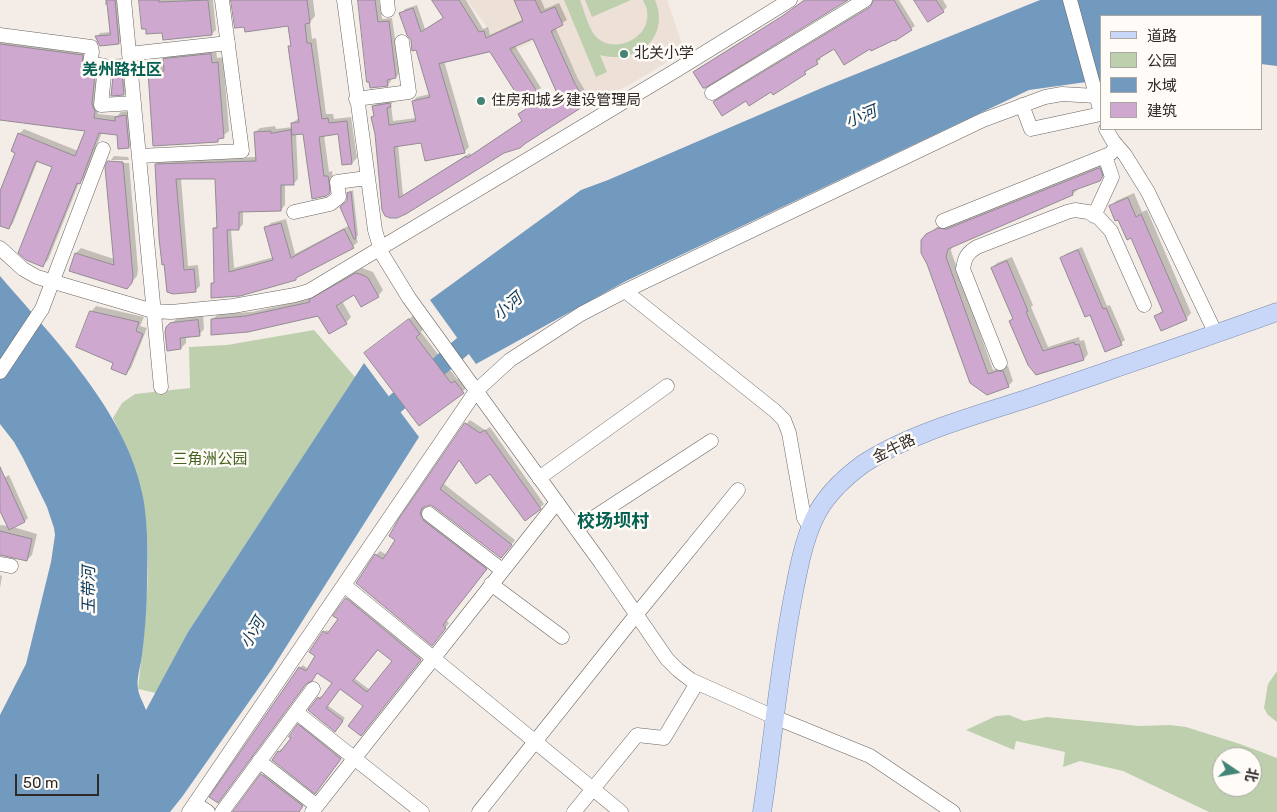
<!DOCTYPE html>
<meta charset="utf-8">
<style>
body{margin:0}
#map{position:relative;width:1277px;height:812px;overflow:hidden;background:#f4ede7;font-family:Rubik,"Noto Sans SC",sans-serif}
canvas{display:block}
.legend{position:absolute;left:1100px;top:15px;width:162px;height:115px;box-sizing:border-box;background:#fffbf7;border:1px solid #aba7a4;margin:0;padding:6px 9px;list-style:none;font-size:15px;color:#2d2a28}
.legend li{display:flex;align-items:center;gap:10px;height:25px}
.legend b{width:25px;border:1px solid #aba7a4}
.north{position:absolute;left:1212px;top:747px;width:50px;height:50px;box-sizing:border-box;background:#fffbf7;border:1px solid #aba7a4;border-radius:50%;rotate:102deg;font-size:14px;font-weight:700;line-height:20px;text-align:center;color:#2d2a28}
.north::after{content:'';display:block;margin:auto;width:18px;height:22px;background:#428576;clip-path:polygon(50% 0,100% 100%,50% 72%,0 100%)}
.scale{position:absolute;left:15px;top:774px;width:84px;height:22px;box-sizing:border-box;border:2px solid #2d2a28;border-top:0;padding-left:6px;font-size:15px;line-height:18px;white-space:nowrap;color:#2d2a28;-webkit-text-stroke:4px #fffbf7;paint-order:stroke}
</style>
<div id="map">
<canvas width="1277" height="812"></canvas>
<ul class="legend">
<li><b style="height:6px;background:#c8d7f8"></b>道路</li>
<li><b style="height:14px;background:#bdcfad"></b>公园</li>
<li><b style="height:14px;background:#7299be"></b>水域</li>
<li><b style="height:14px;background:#cfa8cf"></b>建筑</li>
</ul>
<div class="north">北</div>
<div class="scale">50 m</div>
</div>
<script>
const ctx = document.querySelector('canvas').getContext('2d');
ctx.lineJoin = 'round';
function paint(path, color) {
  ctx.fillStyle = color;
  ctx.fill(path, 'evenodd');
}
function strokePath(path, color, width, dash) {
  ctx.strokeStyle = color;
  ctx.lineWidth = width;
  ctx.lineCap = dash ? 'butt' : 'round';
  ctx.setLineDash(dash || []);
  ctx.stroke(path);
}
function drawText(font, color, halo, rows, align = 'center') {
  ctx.font = font + ' Rubik,"Noto Sans SC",sans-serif';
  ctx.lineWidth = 5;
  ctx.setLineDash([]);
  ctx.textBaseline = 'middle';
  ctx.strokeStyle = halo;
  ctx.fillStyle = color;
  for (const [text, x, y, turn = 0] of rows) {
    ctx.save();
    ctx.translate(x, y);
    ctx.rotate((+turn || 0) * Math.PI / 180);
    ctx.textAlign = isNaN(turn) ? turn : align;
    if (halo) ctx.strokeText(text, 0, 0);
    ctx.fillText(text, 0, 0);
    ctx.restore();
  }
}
paint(new Path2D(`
 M467,0H667L685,52L591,107L556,32L500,56L486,26Z`), '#ede0d6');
paint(new Path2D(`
 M564,0H580C584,10 587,23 593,33C609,57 652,40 647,11C647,7 644,3 643,0H655C671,38 636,65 600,55L607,72L596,77Z
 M585,0H631L592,17Z
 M314,330L355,377L188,632L156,693L138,689C145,628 154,557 142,496C137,469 125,443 113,418L122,403L135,394L190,388L189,347L227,345Z
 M1277,671V722L1268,715L1264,708L1268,684Z
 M1009,715L1024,721L1047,717L1139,726L1170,725L1186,727L1240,744L1277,758V812H1209L1123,771L1080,761L1063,767L1065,752L1016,741L1014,750L966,730L996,716ZM1222,757H1252V787H1222Z`), '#bdcfad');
paint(new Path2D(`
 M1040,0H1277V66L1261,64V16H1101V80L1029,90L626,281L476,364L430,300L581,190L608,180L824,87Z
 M0,276C54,339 127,412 143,497C148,525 148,555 147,584C147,608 145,631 142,655C141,665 136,679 138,689C139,696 144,704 146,710L188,632L364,363L419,437L272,669L182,797L170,812H0V715L26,664L51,562L55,535L54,528L47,507L23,458L14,442L0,424Z`), '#7299be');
paint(new Path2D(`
 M105,0H119L122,39L119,43L97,37L100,33L111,32L108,5H105Z
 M140,0H213L216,30L212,34L164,39L163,31Z
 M232,0H313L315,16L310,22L312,39L316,38L326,114H333L334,119L351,117L357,158L352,163L339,133L324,135L329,172L332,171L334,187L329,192L304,132L296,133L298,179L293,184H285V205L281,210L243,211V224L239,229H231L234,268L274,257L266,228L271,223L286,219L295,254L350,225L348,193L353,190L358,235L356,238L358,242L353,246L296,278L213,283L215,281L214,228L218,225L217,178H181L188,266L198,265L200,286L195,291L173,293L156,164L161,160L257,157L255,132L260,128L275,126L276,129L293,127L292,123L299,118L290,46L292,44L289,24Z
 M359,0H379L382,19L392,18L400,73L396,77L391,78V81L388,85Z
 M433,0H466L483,29L488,27L490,35L524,19L515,0H541L545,9L559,3L567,20L555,27L578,79L590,99L586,103L397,216L376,134L373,117L375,115L374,106L378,102L394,100L391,105L393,121L416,118L413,101L417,97L430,94L417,48L401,14L405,9L417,5L425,29L444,17ZM534,37L561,99L549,106L539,90L541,88L515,46ZM491,50L527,108L520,115L523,120L471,155L470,153L403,195L398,145L422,142L426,159L465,151L469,147L444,61Z
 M804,0H846L694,72L699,68L787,13Z
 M878,0H899L915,26L895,39L871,47L835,48L819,57L821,59L808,69L805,73L772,90L747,99L715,102L873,5Z
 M916,0H943L947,7L943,11Z
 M0,37L87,50L100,68L98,114L117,116L121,112L131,111L134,142L129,147L118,134L102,132L85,178L79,183L48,260L43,265L54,167L38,160L13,223L9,228L0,224V195L17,152L19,134L24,129L78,151L87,130L0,118Z
 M216,49L217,58L223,57L229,131L217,140L149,72L154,67L164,66V60L169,54Z
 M123,58L126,91L124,94L113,61L115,59Z
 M114,156L128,157L129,160H111Z
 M110,160V163H129L138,270L137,276L127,288L76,253L81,248L114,259L109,162Z
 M1105,163V174L1100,180L1078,189L1073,194L952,246L951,251L993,370L1003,366H1008L1013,381L1008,386L987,394L928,235L937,227L945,224Z
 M1134,193L1142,212L1147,210L1191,313L1186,319L1156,316L1163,310L1132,236L1110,207L1116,201Z
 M1082,247L1107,306L1110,305L1125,340L1121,343L1090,313L1062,258L1066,254Z
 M1012,257L1033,305L1031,307L1048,347L1079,337L1080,341L1084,340L1088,354L1084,359L1037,374L1011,321L1014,318L992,268L997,263Z
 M362,268L373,272L383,290L378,296L355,293L342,301L351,317L346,323L319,314L212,320L218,314L252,312L312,298Z
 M96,306L144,317L140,326L147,328L131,368L126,374L115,363L91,312Z
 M203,315L204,329L199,335L186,336V343L181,348L168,328L177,318Z
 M414,315L424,328L421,332L457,379L460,377L468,387L420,424L366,353Z
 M470,420L485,430L490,427L544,504L540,508L490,472L460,459L444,484L515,540L505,553L435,506L430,504L425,506L424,508L428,517L490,565L446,620L449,623L436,640L376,555L380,551L387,555L466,424Z
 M9,475L28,518L25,521L13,527L37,534L32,555L27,560L0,554V525L8,526L0,508V480Z
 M0,575L2,576L0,588Z
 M349,596L423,657L363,732L365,706L340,688L327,705L345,718L338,728L319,698L321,696L323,697L334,683L317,672L307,682L211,797L300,668L303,665L308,669L317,656L324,632L326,630L330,632L339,619L335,616ZM378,648L394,661L370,690L354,678Z
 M301,723L343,756L318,790L279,752L281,749L283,750Z
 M265,772L305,803L298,812H234Z`), '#0003');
strokePath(new Path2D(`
 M375,421L484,328`), '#7299be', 20);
const building = new Path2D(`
 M107,0H115L119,44L100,46L95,36L110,35Z
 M139,0H159V2L208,0L212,35L163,40L162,33L146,34V29H142Z
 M231,0H307L310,23L305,24L307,43H311L322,119L328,118L329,123L347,121L352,164L342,165L338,134L319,137L324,176H328L329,181L330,193L326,196L312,199L303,134L292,135L291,123L299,122L288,46H291L288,26L245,32L244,27L235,28Z
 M358,0H375L378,22L389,21L396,78L387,80L388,86L370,88L369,82H367Z
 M432,0H459L479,32L484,31L486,38L523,21L514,0H535L541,13L555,7L563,25L551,31L575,84L587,104L526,143L520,148L504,153L406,214L397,218H390L385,216L382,210L375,134L371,117L374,116L372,106L390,103L391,107L387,108L389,125L416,121L412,101L430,97L416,50L412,51L411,40L407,35L399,13L413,8L421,32L443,18ZM533,39L560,100L545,109L535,95L538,93L510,49ZM490,52L526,109L518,114L522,121L467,158L466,156L399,198L394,147L421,143L425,161L465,153L439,64Z
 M805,0H848L705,88H703L693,72L781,17Z
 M874,0H894L912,30L895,41L894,40L871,51L870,49L844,65L834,49L816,60L818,64L804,72L806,74L773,95L771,92L749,106L746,101L722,116L713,102L870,7Z
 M914,0H936L944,12L928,22Z
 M0,44L83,55L82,65L84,69L95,73L92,104L95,111L94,118L115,121V117L126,115L129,148L118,149L117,135L99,133L80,184L77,183L43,267L26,260L18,253L52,167L36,161L9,229L0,226V191L15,153L11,151L18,133L75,156L85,131L0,120Z
 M211,54L212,63L218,62L224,138L218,139V142L153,146L148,72L164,71L163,59Z
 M121,60L124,95L111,96L114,67L112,61Z
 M291,130L294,185H281V211L239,212V230H227L229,272L273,260L264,227L281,223L291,258L344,229L354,248L296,278V280L240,296L211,298V283H214L213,228H217L215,179H176L184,270L194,269L196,292L173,294L167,292L164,264L162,265L159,238L155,164L256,161L254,132L271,131V133Z
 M108,161L123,162L133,276L132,283L127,289L69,271L75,253L114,265L105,167Z
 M1100,168L1103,176L1100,181L1072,191L1073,195L948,249L946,257L988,374L997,371H1003L1009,387L987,395L970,383L927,264L921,253V240L926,234L938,228L946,229Z
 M351,192L356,239H354L340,207L347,201V193Z
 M1128,198L1136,217L1141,214L1187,320L1161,331L1154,316L1163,312L1131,238L1127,240L1118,220L1115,221L1109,206Z
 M1078,250L1103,309L1106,308L1122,345L1105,352L1090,315L1085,317L1060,258Z
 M1007,261L1028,311L1026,312L1043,351L1074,342L1075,345L1079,344L1084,360L1036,375L1028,365L1009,321L1013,319L991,268Z
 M356,273L363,275L368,278L379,297L361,307L354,295L336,306L347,324L329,334L318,316L248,332L211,335V319L246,316L310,302L309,300Z
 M90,311L139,322L136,331L143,334L126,375L111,369L113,363L76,347Z
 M409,319L420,334L416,337L451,383L455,381L464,393L419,426L364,353Z
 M198,320L200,336L180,338L181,349L167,351L165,332L166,327L170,323Z
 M465,423L480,433L485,430L541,509L525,521L490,474L476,484L459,460L440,489L512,545L501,558L434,507L430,505L422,508L420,513L424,521L487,569L443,625L446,628L432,646L356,583L375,554L383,559L395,540L389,536L398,520Z
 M0,467L25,522L9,530L0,511Z
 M0,531L32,539L27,561L0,555Z
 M346,598L421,660L361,736L348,726L363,706L340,689L326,708L343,721L335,732L308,710L318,697L320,699L332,683L317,673L312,681L306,684L218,803L209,797L299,667L306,671L315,656L309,652L323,631L327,634L338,619L333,616ZM378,650L392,661L367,692L353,681Z
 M298,724L341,759L315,794L272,760L278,751L280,752L291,738L289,737Z
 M261,774L303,806L299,812H233Z`);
paint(building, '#cfa8cf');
strokePath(building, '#928c92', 1);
const minor = new Path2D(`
 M124,0L161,387
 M344,0L375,230L382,254L409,298L601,563L667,659L678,670L691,680L774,717L870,756L953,812
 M387,0L388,10
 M1070,0L1101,113
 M0,35L91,47L92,52L90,63L105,66L101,105L134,103
 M129,54L228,43
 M712,93L865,0
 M356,99L409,92L402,42
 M1022,105L1031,129L1101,114
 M1106,129L1113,141L1125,155L1148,192L1216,334
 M139,156L242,151L222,0
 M294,212L330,204L339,197L337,182L367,178
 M1094,216L1112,177L1105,156
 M943,221L1110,154L1117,146
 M0,248L23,269L37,277L153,311L171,312L233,306L295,295L309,291L675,71L790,0
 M625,291L775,411L784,420L789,433L804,518L810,527
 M1000,363L963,269C965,257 967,253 977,247L1067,212L1075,210L1088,212L1099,218L1111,231L1144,305
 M0,372L42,309L103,149
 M539,478L667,386
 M429,514L502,570
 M576,529L711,441
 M0,564L11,566
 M491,584L562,637
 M344,585L621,812
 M296,712L422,812
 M259,761L317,806
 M196,804L208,812
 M189,812L476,391L510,360L581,314L625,291L983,120L1045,97L1062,94L1096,96
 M222,812L313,689
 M312,812L557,502
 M479,812L636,615L738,490
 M574,812L637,735L664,738L697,683`);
const major = new Path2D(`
 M762,812C773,741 779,668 793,597C798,571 803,543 814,519C824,497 844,478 863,464C908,434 974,416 1026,399C1110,370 1194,342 1277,312`);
strokePath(minor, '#6a6460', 15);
strokePath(major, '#7a8aac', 19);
strokePath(minor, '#fff', 14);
strokePath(major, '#c8d7f8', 18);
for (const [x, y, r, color] of [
 [624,54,5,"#428576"],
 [481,101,5,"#428576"]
]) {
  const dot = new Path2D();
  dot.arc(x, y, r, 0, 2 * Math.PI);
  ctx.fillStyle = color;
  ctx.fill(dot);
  strokePath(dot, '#fffbf7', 2);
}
drawText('15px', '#2d2a28', '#fffbf7', [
 ["北关小学",634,54],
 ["住房和城乡建设管理局",491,101]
], 'left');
drawText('15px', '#2d2a28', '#fffbf7', [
 ["金牛路",894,449,-26]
]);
drawText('15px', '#44621f', '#fffbf7', [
 ["三角洲公园",210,460]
]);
drawText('bold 16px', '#046152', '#fffbf7', [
 ["羌州路社区",122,70]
]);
drawText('italic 16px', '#08365a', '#fffbf7', [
 ["小河",861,117,-22],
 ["小河",508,307,-41],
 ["玉带河",89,590,-90],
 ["小河",253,633,-60]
]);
drawText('bold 18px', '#046152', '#fffbf7', [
 ["校场坝村",613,522]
]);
</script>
